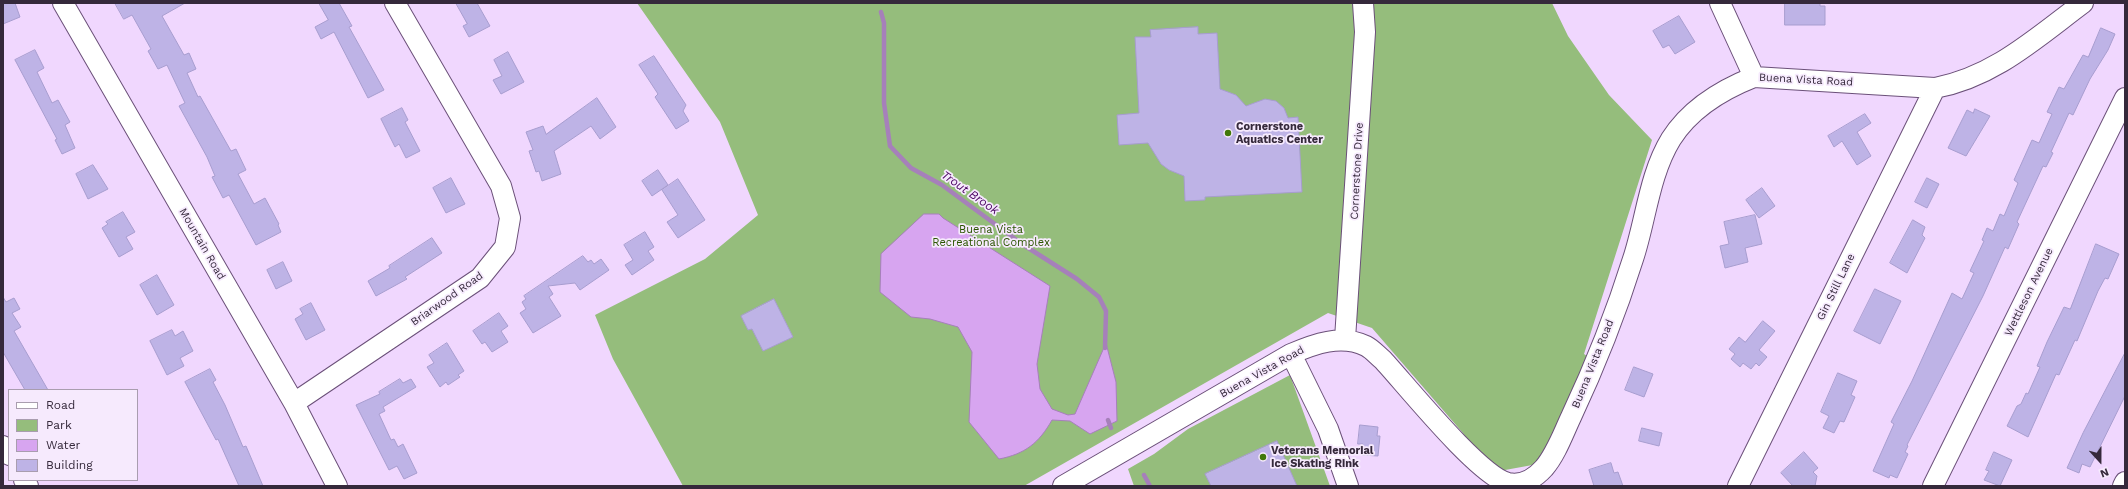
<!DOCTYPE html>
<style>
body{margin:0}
#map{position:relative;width:2128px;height:489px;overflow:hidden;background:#f0d7fe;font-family:"Work Sans",sans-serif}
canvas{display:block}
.frame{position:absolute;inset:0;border:4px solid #35293b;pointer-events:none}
.legend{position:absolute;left:8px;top:389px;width:130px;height:92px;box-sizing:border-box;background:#f6eafd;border:1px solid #a99daf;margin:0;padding:5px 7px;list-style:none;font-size:12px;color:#35293b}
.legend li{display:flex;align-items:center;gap:8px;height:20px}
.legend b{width:20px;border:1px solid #a99daf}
.north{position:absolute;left:2080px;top:441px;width:40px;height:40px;-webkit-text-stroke:3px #f6eafd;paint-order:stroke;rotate:159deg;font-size:11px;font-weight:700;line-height:16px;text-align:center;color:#35293b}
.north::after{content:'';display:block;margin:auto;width:14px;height:18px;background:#35293b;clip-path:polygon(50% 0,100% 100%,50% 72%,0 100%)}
</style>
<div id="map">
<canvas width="2128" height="489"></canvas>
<div class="frame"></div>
<ul class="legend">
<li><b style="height:5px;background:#fff"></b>Road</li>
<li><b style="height:11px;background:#95bd7c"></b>Park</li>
<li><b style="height:11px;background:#d7a5f0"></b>Water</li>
<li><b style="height:11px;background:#beb3e6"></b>Building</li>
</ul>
<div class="north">N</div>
</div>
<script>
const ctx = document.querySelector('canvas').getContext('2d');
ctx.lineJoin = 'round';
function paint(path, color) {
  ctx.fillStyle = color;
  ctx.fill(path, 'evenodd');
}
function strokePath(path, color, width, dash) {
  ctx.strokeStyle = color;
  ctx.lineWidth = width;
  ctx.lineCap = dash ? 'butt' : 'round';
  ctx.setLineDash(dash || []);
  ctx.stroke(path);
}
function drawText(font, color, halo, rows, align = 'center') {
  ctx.font = font + ' "Work Sans",sans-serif';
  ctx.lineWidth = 3.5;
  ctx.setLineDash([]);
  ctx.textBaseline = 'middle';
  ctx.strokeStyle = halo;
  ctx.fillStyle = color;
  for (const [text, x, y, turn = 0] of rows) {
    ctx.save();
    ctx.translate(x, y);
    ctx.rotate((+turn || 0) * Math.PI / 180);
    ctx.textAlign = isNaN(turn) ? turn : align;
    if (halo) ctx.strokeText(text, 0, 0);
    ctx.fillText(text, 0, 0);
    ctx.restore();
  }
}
paint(new Path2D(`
 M637,3H1552L1568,36L1609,95L1652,140L1584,354L1593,360L1538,464L1494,472L1462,432L1372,328L1328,313L1024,486H683L613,359L595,315L705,259L758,215L720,122Z
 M1290,375L1330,486H1134L1128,469L1154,454L1188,429Z`), '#95bd7c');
const water = new Path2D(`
 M924,214H939L943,218L1050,286L1037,364L1040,389L1052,409L1068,415L1075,414L1106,343L1116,382L1117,421L1090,434L1070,421L1052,420C1039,443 1025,454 999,459L969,422L972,352L958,327L930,319L911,317L880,292L881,254Z`);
paint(water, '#d7a5f0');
strokePath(water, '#a680ba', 1);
strokePath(new Path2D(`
 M881,12L884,23V103L890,146L911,168L942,185L1022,244L1077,279L1099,297L1106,311L1105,348
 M1108,420L1111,428
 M1144,475L1150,486`), '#a680ba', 4.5);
const building = new Path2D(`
 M3,3H15L20,17L3,24Z
 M115,3H185L162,16L184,55L189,53L196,69L187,73L198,97L200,96L231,151L236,149L246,170L238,174L254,204L265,198L279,224L278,225L281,232L256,245L229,195L223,198L212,177L215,176L207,157L179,106L185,103L167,65L158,69L148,51L151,49L132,15L124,19Z
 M319,3H339L352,26L349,27L384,90L368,98L334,32L321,39L315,27L328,20Z
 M456,3H477L490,26L469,37L463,26L467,24Z
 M1785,3H1820V6H1825V25H1785Z
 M1679,16L1695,42L1675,54L1669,45L1663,48L1653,31Z
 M1198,27V34L1217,33L1220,89L1236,95L1246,106L1265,99L1276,101L1284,108L1288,118L1298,117L1302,192L1205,197V200L1185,201L1184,176L1169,170L1161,164L1148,143L1119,145L1117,115L1139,113L1135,37H1151L1150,30Z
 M2101,28L2115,34L2108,50L2090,79L2073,115L2069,113L2051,152L2053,153L2046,167L2043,166L2017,222L2019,224L2008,249L2005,247L1983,296L1907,445L1908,446L1905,452L1908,454L1897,478L1890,475L1889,478L1873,471L1894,424L1891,422L1912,381L1952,293L1962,299L1974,273L1970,271L1984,241L1982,240L1987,228L1993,231L2000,214L2004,216L2018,183L2014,180L2032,140L2039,143L2052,114L2047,112L2059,87L2064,89L2083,55L2088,57Z
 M35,50L44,68L37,72L52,103L58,100L70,122L65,125L75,148L62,154L55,140L57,139L15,60Z
 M508,52L524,82L501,94L493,80L502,76L494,60Z
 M654,56L686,105L683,111L689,121L676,129L655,97L658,94L639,65Z
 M597,98L616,127L600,139L591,126L554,151L561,174L542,181L539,171L536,172L529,151L533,150L526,132L543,126L546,134Z
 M402,108L408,120L405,122L420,151L406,158L399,144L395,147L381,119Z
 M1975,109L1990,116L1966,156L1948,148L1967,110L1973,113Z
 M1865,114L1871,123L1857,132L1871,156L1857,165L1842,141L1834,147L1828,136Z
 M93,165L108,189L88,199L76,174Z
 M658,170L668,185L652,196L642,181Z
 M451,178L465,204L446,213L433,188Z
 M1927,178L1939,184L1927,208L1915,202Z
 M678,179L705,220L678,238L667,222L678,215L662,190Z
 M1762,188L1775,206L1759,218L1746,200Z
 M123,212L135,232L126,237L133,249L119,257L102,228L108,224L106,222Z
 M1755,215L1762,244L1745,248L1748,262L1725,268L1720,246L1729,244L1724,222Z
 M1913,220L1925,227L1922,235L1925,238L1907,273L1890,263Z
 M645,232L654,247L648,251L654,260L632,275L625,265L633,260L624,245Z
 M432,238L442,253L405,277L407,279L376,296L368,281L390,268L389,266Z
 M2096,244L2119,254L2108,279L2105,278L2098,291L2077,341L2075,340L2059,375L2056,374L2028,437L2007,426L2017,406L2021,404L2026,393L2028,394L2040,367L2037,366L2047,342L2064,307L2070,309Z
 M583,256L588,262L591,260L594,264L601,259L609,270L580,290L575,283L548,286L553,294L549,297L561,316L533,333L520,313L526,309L522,302L526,299L524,296Z
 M283,262L292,281L276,289L267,270Z
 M157,275L174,305L157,315L140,285Z
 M1875,289L1901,301L1880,344L1854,331Z
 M3,297L6,302L14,298L20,309L12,313L21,327L14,331L48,390H25L3,352Z
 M774,299L793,337L763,351L752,329L748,330L741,316Z
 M311,303L325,330L306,340L295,319L303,314L300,309Z
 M499,313L508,326L501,331L508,342L492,352L485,342L482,344L473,331Z
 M1763,321L1775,331L1759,350L1767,357L1759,366L1756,363L1751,369L1743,363L1740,367L1731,359L1735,354L1729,349L1739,337L1745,342Z
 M172,330L175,336L183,331L193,351L180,358L184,366L167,375L150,341Z
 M447,343L464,371L458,375L460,377L448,385L446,382L440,387L427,367L434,363L429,355Z
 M2125,353V396L2090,467L2082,464L2079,473L2067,468L2083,433Z
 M1634,367L1653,374L1644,397L1625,390Z
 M210,369L216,380L213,382L225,405L243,447L246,446L263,486H239L218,439L216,440L185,382Z
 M1838,373L1857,381L1851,395L1855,397L1844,422L1840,421L1834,433L1823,428L1829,416L1821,412Z
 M400,379L403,383L411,379L416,387L383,407L385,411L379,414L391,440L394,439L398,447L403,444L417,473L404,479L397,466L389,470L356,405L380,394L379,392Z
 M1360,425L1378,427L1377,436H1380L1378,456L1362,455L1363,444H1358Z
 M1642,428L1662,433L1659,446L1639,441Z
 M1277,441L1297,486H1211L1205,474Z
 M1804,452L1818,468L1813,472L1817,476L1815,486H1793L1781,473Z
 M1994,452L2012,460L2000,486L1984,480L1989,471L1986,470Z
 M1611,463L1614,473L1618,472L1623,486H1594L1589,470Z`);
paint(building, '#beb3e6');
strokePath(building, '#a79dcf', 1);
const minor = new Path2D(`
 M63,3L294,403L337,486
 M1720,3L1754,77
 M1345,339L1365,32L1363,3
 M1291,354L1328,429L1348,486
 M294,403L480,278L505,247L510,218L501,186L395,3
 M3,446L9,455
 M24,480L28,486
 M1063,486L1291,354C1314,344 1341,334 1366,346C1372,349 1377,355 1383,360C1406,385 1479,476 1508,483C1522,486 1535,478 1544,468C1556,454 1563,434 1571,417C1595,366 1616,313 1633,259C1646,220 1649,175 1671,139C1690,109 1721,90 1754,77L1935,88C1994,77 2036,38 2083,3
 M1738,486L1935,88
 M1933,486L2125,98
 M2123,486L2125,482`);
strokePath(minor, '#6b5079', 22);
strokePath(minor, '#fff', 20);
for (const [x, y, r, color] of [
 [1228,133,4,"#417808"],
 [1263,457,4,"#417808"]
]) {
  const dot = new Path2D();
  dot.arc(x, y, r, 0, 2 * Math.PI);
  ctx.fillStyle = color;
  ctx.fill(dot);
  strokePath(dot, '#f6eafd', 1.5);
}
drawText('11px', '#35293b', '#f6eafd', [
 ["Buena Vista Road",1806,80,3],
 ["Cornerstone Drive",1357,171,-87],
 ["Mountain Road",202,244,60],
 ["Gin Still Lane",1836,287,-64],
 ["Wettleson Avenue",2029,292,-64],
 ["Briarwood Road",447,299,-35],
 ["Buena Vista Road",1593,364,-68],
 ["Buena Vista Road",1262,372,-29]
]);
drawText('bold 11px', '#35293b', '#f6eafd', [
 ["Cornerstone",1236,127],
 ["Aquatics Center",1236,140],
 ["Veterans Memorial",1271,451],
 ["Ice Skating Rink",1271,464]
], 'left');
drawText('11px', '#2b5500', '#f6eafd', [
 ["Buena Vista",991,230],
 ["Recreational Complex",991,243]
]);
drawText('italic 12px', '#480260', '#f6eafd', [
 ["Trout Brook",970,193,35]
]);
</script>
